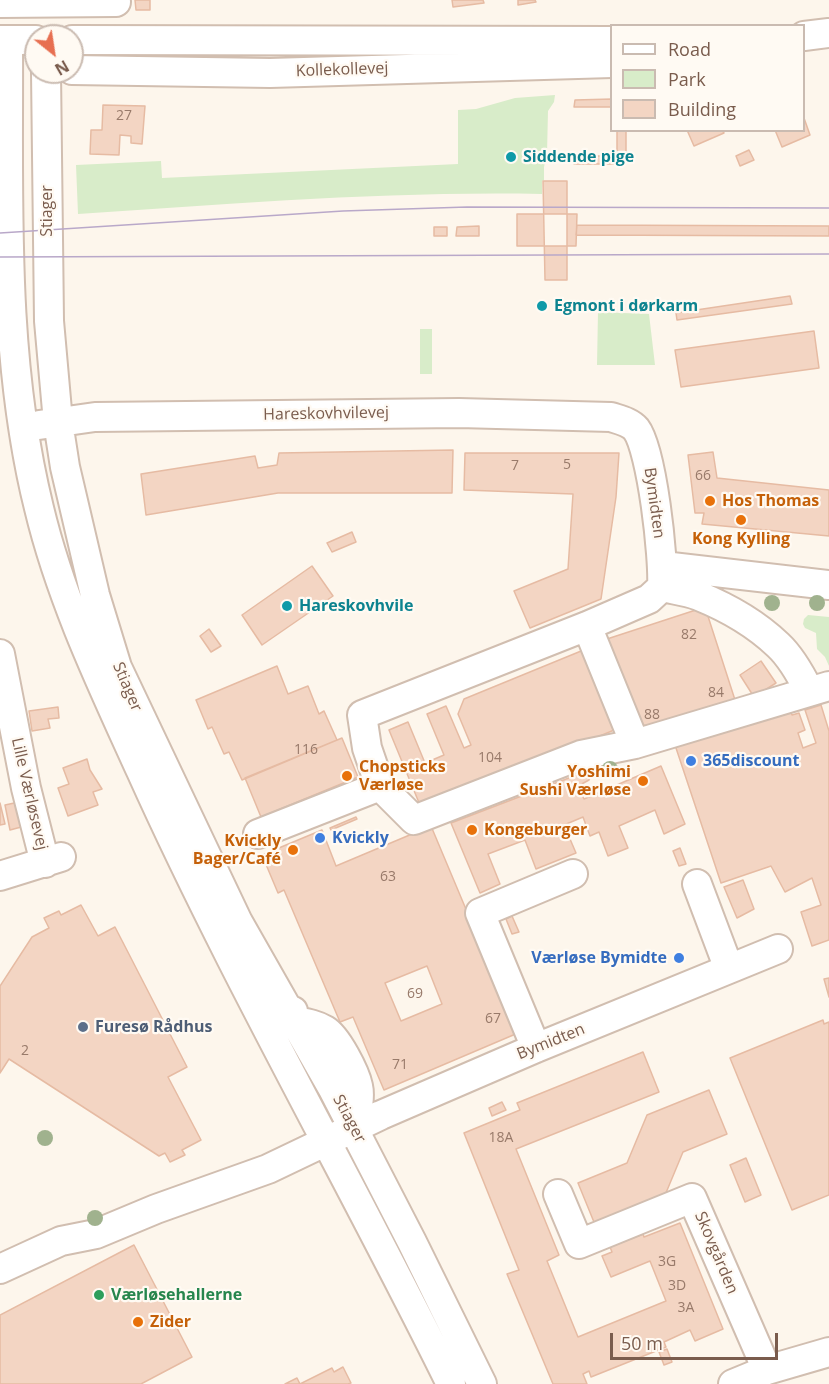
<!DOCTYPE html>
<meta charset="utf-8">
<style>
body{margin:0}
#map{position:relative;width:829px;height:1384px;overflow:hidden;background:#fdf6ec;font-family:"Open Sans",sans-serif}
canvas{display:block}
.legend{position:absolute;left:610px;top:24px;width:195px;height:108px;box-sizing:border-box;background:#fffaf3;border:2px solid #cabbb1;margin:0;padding:8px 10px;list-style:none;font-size:18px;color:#7a5c4d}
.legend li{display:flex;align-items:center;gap:12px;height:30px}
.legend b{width:30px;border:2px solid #cabbb1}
.north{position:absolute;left:24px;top:24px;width:60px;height:60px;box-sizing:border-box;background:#fffaf3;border:2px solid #cabbb1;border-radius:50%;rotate:150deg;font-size:16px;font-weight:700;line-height:24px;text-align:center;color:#7a5c4d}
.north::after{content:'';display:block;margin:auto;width:21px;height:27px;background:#e76f51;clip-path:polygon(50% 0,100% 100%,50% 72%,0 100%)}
.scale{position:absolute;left:610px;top:1333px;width:168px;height:27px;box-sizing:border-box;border:3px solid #7a5c4d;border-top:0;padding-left:8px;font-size:18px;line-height:21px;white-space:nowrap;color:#7a5c4d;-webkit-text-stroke:4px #fffaf3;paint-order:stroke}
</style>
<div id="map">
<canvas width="829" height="1384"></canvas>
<ul class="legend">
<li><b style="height:8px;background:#fff"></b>Road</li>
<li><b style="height:16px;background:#d8ecc9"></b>Park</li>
<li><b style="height:16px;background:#f3d5c3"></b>Building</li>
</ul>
<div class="north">N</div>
<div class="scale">50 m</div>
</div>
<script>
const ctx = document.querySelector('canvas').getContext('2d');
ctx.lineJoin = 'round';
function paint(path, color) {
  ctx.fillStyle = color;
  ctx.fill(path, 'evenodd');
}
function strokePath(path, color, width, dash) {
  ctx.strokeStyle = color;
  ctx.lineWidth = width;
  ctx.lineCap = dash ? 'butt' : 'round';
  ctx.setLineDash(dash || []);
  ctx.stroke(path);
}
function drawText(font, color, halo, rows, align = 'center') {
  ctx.font = font + ' "Open Sans",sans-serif';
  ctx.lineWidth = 4.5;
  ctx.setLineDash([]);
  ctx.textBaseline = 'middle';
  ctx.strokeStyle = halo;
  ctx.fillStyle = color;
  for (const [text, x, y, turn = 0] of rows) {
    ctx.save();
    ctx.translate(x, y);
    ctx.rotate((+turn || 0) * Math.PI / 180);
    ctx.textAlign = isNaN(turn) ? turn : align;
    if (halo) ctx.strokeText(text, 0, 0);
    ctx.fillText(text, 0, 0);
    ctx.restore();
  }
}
paint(new Path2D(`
 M555,95L554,102L548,111L547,154L544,167V180L542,181V194C387,191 232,204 78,214L76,165L161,161L162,178L458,164V110L476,109L515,98Z
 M598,312L649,314L655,365H597Z
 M420,329H432V374H420Z
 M808,615L829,617V666L825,657L817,649L816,633L805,628L803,624L804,619Z`), '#d8ecc9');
const building = new Path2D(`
 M135,0H150V10H136Z
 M452,0H483L484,3L453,7Z
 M518,0H535L536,2L518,5Z
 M612,99V107H574L575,100Z
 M103,105L145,106L142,144L131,143V136L120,135L119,155L90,154L91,130H102Z
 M804,118L810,135L782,147L775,130H804Z
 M617,130H626V156H618V164H574L575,156H617Z
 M687,130H722L724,133L694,146Z
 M749,150L754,160L740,166L736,156Z
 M543,181H567V280H545Z
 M517,214H577L576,246H517Z
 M577,225L829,226V236L576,235Z
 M479,226V236H456L457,227Z
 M434,227H447V236H434Z
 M790,296L792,304L677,320L676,313Z
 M814,331L819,368L681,387L675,350Z
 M453,450L452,493H278L146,515L141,474L255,456L258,468L277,465L279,453Z
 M713,452L717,478L829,490V536L702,524L704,513H695L688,455Z
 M465,453H619L616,497L601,599L530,628L514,591L568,569L573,494L464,490Z
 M352,532L356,542L332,552L327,543Z
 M312,566L333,596L262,645L242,615Z
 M705,607L736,703L638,735L607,639Z
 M209,629L221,646L211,652L200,636Z
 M586,649L619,728L422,810L389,730L408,722L425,763L444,755L427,714L446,706L464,748L471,745L458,714L464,699Z
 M761,661L776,683L754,697L740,675Z
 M277,666L288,694L308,686L319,714L324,711L337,740L242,780L229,752L224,754L212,727L208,729L196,700Z
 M821,705L829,731V940L812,946L801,912L821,905L812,878L785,892L771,866L721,883L675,745L789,708L792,715L799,713L805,730L798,733L803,748L816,743L805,710Z
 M58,707L59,718L48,719L50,728L32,731L29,711Z
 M342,738L358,777L261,817L245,778Z
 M87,759L90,770L102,789L93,792L98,805L68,816L58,788L69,784L63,768Z
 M661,766L685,824L664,834L655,810L619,826L628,848L608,856L599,832L590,836L583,817L564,825L576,853L536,869L525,840L488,854L500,884L480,893L451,823L587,771L591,776L589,780L578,786L584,799Z
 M19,802L25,826L10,830L5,805Z
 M0,803L5,824L0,825Z
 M356,817L357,819L331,830L330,828Z
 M431,826L518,1033L384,1090L353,1017L340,1022L284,890L278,893L262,855L322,830L336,866ZM427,966L442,1004L401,1021L385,983Z
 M680,848L686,864L679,866L673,851Z
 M743,880L754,909L737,918L724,887Z
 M81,905L98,936L115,927L187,1067L168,1077L201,1140L182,1150L185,1155L170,1162L165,1153L159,1156L9,1059L0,1073V986L32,937L49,928L44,918L59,911L61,915Z
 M512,916L519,932L512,934L506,919Z
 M829,978V997L824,979Z
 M823,1020L824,1024L829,1022V1195L792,1210L730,1058Z
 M643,1052L659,1092L516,1149L559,1255L547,1261L578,1337L666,1301L650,1261L611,1277L602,1256L612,1252L610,1247L643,1234L644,1237L680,1223L723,1329L695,1341L690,1330L664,1342L666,1347L591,1377L589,1371L583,1374L587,1384H553L507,1274L519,1270L464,1133L520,1110L517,1103Z
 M709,1090L727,1134L683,1152L663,1200L596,1227L578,1183L627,1163L647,1115Z
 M502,1102L506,1110L492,1116L489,1108Z
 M746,1158L761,1195L745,1202L730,1165Z
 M134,1245L192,1357L141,1384H0V1315Z
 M667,1349L672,1362L664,1365L659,1352Z
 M343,1367L351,1383L348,1384H285L297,1378L300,1384L332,1368L334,1372Z`);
paint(building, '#f3d5c3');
strokePath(building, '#e6bba3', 1.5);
const minor = new Path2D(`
 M0,3L116,2
 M804,36L829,33
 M0,40H36
 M8,40C9,196 1,355 39,508C61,600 102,685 141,771C235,980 350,1179 451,1384
 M72,40L612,41
 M72,70L270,73L612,63
 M46,72L49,321L58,422L65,467L95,595L117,667L238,922L333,1089L412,1242L482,1384
 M39,425L95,417L459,413L611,417C620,420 630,422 636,429C652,450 664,559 662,587L649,599L587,626L362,715L367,748L380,786
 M663,566L829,585
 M662,587C674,590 687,591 699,596C726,607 756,624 778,645C791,657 801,675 809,691
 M587,626L635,744
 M0,654L26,788L45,863
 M258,834L380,786L414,820L581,755L635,744L829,686
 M0,876L61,857
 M697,884L729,969
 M293,1011L294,1021C305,1023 315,1024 325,1030C337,1037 355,1072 358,1086C361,1099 356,1115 353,1128
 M536,1048L480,913L573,874
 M558,1194L579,1244L692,1198L767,1370
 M0,1269L61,1241L96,1234L156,1209L268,1169L381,1115L536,1048L778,949
 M733,1384L767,1370L829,1352`);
strokePath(minor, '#d1beb0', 32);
strokePath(minor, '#fff', 28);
strokePath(new Path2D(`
 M0,233L343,211L467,207L829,208
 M0,257L829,254`), '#b9a8c9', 1.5);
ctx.fillStyle = '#a0b28e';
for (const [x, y] of [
 [772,603],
 [817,603],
 [610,769],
 [45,1138],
 [95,1218]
]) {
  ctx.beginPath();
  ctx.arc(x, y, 8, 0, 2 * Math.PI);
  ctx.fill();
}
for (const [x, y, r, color] of [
 [511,157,6,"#0f9aa8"],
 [542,306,6,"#0f9aa8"],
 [710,501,6,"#e8710a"],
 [741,520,6,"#e8710a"],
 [287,606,6,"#0f9aa8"],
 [691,761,6,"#3f7fe0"],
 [347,776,6,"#e8710a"],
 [643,781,6,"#e8710a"],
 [472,830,6,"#e8710a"],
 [320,838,6,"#3f7fe0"],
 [293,850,6,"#e8710a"],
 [679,958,6,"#3f7fe0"],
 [83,1027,6,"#5c6f8a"],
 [99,1295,6,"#2e9e5b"],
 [138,1322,6,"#e8710a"]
]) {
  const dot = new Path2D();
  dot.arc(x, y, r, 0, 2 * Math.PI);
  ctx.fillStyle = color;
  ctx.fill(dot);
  strokePath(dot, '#fffaf3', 2);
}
drawText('14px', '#987a6a', null, [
 ["27",124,116],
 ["5",567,465],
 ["7",515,466],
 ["66",703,476],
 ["82",689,635],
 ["84",716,693],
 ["88",652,715],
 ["116",306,750],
 ["104",490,758],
 ["63",388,877],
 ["69",415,994],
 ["67",493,1019],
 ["2",25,1051],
 ["71",400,1065],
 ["18A",501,1138],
 ["3G",667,1262],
 ["3D",677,1286],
 ["3A",686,1308]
]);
drawText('16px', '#7a5c4d', '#fffaf3', [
 ["Kollekollevej",342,70,-2],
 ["Stiager",47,211,-90],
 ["Hareskovhvilevej",326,414,-1],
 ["Bymidten",654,503,82],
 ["Stiager",127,687,67],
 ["Lille Værløsevej",29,794,77],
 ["Bymidten",551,1042,-22],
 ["Stiager",349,1119,62],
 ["Skovgården",716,1253,67]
]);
drawText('bold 16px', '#0d838f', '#fffaf3', [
 ["Siddende pige",523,157],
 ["Egmont i dørkarm",554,306],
 ["Hareskovhvile",299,606]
], 'left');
drawText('bold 16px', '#c56008', '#fffaf3', [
 ["Hos Thomas",722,501],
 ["Kong Kylling",741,539,"center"],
 ["Chopsticks",359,767],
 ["Værløse",359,785],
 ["Yoshimi",631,772,"right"],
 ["Sushi Værløse",631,790,"right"],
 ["Kongeburger",484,830],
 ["Kvickly",281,841,"right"],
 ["Bager/Café",281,859,"right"],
 ["Zider",150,1322]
], 'left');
drawText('bold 16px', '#366cbe', '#fffaf3', [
 ["365discount",703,761],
 ["Kvickly",332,838],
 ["Værløse Bymidte",667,958,"right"]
], 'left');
drawText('bold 16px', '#4e5e75', '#fffaf3', [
 ["Furesø Rådhus",95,1027]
], 'left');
drawText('bold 16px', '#27864d', '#fffaf3', [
 ["Værløsehallerne",111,1295]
], 'left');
</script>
